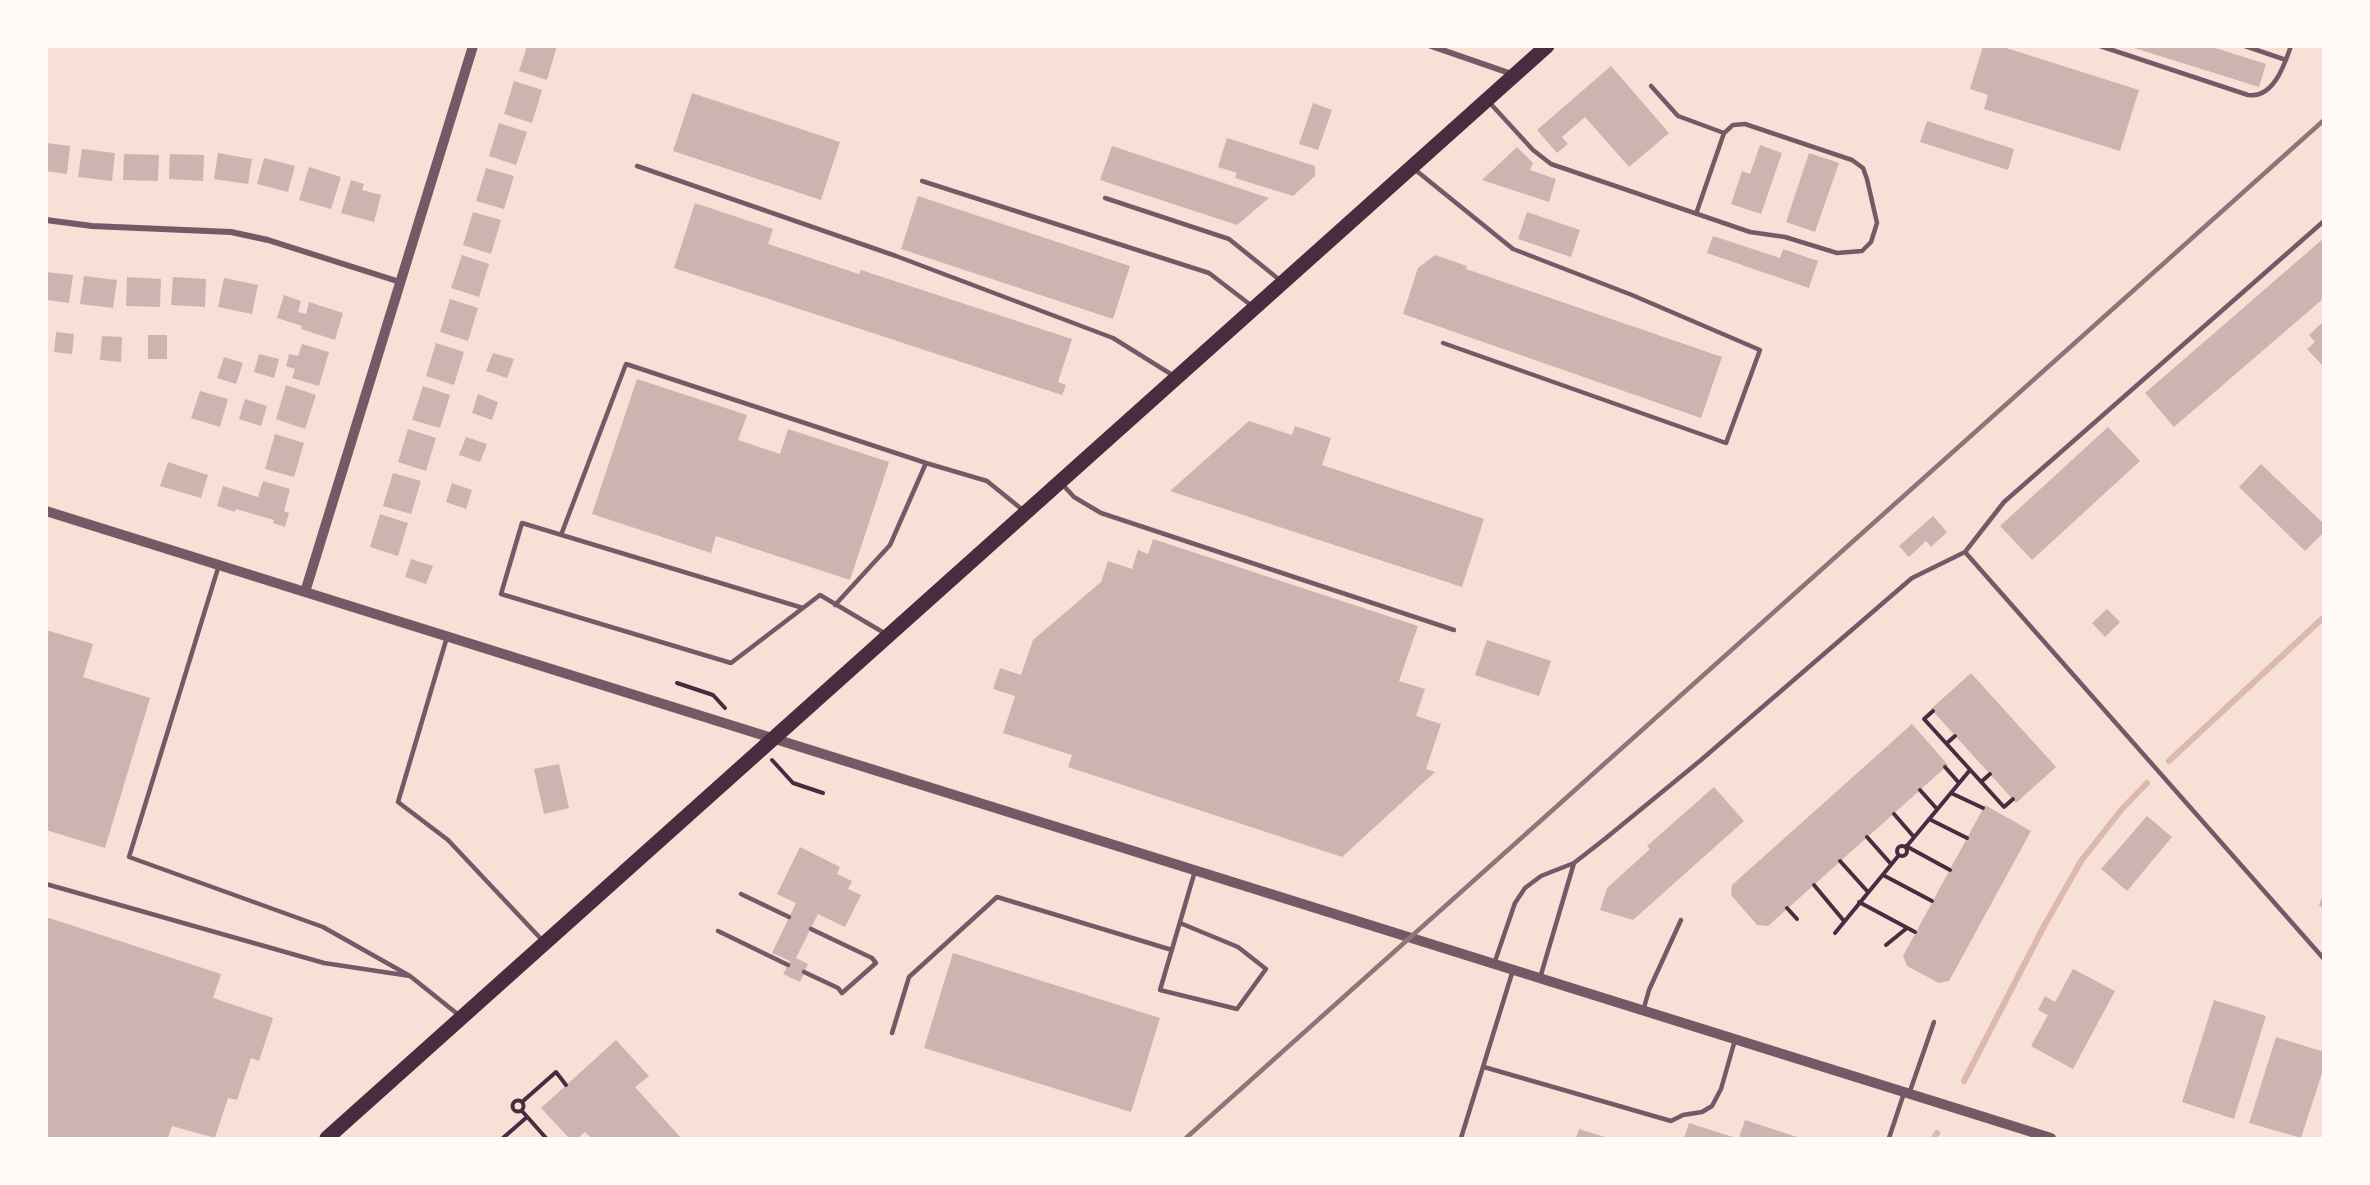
<!DOCTYPE html>
<style>
body{margin:0}
#map{position:relative;width:2370px;height:1185px;overflow:hidden;background:#f7e1d7;font-family:"DM Sans",sans-serif}
canvas{display:block}
.frame{position:absolute;inset:0;border:48px solid #fffaf5;pointer-events:none}
</style>
<div id="map">
<canvas width="2370" height="1185"></canvas>
<div class="frame"></div>
</div>
<script>
const ctx = document.querySelector('canvas').getContext('2d');
ctx.lineJoin = 'round';
function strokePath(path, color, width, dash) {
  ctx.strokeStyle = color;
  ctx.lineWidth = width;
  ctx.lineCap = dash ? 'butt' : 'round';
  ctx.setLineDash(dash || []);
  ctx.stroke(path);
}
function paint(path, color) {
  ctx.fillStyle = color;
  ctx.fill(path, 'evenodd');
}
strokePath(new Path2D(`
 M2169,761L2324,617
 M1964,1081L2043,928L2081,861L2122,809L2147,783
 M1934,1138L1937,1133`), '#dcb8b0', 6);
paint(new Path2D(`
 M527,46H557L547,80L519,71Z
 M1983,46H2000L2139,90L2120,151L1984,109L1988,95L1970,89Z
 M2209,46L2266,64L2259,87L2131,47Z
 M1611,66L1669,133L1629,167L1585,117L1562,137L1568,144L1557,153L1537,130Z
 M514,81L542,90L532,123L504,114Z
 M692,93L840,142L821,200L673,151Z
 M1313,103L1332,110L1318,150L1299,144Z
 M1927,121L2014,149L2008,170L1920,142Z
 M499,123L527,132L516,165L489,156Z
 M1227,138L1315,166V176L1293,196L1235,178L1237,173L1218,167Z
 M46,143L70,146L67,174L46,171Z
 M1760,145L1782,153L1761,214L1731,204L1742,171L1750,174Z
 M1112,146L1269,198L1237,225L1100,180Z
 M1517,147L1533,163L1530,170L1556,179L1549,202L1482,180Z
 M82,149L115,153L112,181L78,177Z
 M218,153L252,159L248,184L214,179Z
 M1809,153L1839,163L1815,232L1786,222Z
 M124,154L159,155L158,181L123,180Z
 M170,154L204,155L203,181L169,179Z
 M264,158L295,166L288,192L257,184Z
 M309,167L341,177L331,209L299,200Z
 M486,168L514,176L504,209L476,201Z
 M351,180L364,184L362,190L381,195L374,222L341,213Z
 M918,196L1130,266L1113,319L901,249Z
 M695,203L773,229L768,244L859,274L861,270L1072,339L1058,382L1066,385L1062,395L674,268Z
 M473,212L501,220L491,254L463,245Z
 M1527,212L1580,230L1571,257L1518,239Z
 M1713,236L1780,258L1783,249L1818,261L1809,288L1707,253Z
 M2324,238V298L2174,427L2145,393Z
 M462,255L489,264L479,297L451,288Z
 M1435,255L1467,266L1466,269L1722,357L1701,418L1403,314L1418,268Z
 M46,272L73,275L69,303L46,300Z
 M84,276L117,280L113,308L80,304Z
 M127,277L161,279L160,307L126,306Z
 M173,277L206,279L205,307L171,305Z
 M224,278L258,285L252,314L218,307Z
 M284,295L301,301L298,312L306,314L309,302L343,313L335,340L301,329L302,326L277,318Z
 M450,299L478,308L468,341L440,332Z
 M2324,321V367L2307,349L2315,342L2309,335Z
 M56,332L74,334L72,354L54,352Z
 M148,335H167V359H148Z
 M102,336L122,337L121,362L100,360Z
 M436,343L464,352L454,385L426,376Z
 M302,344L329,352L319,386L292,378L295,369L286,366L289,354L298,356Z
 M493,353L514,359L507,378L486,371Z
 M259,354L279,359L274,378L254,372Z
 M224,357L243,363L236,384L217,378Z
 M637,379L747,415L738,440L780,454L788,429L889,462L850,580L716,536L711,553L592,514Z
 M286,385L316,395L305,429L276,419Z
 M423,386L450,395L440,428L412,420Z
 M200,391L228,399L220,427L191,418Z
 M478,394L498,402L492,420L472,413Z
 M245,399L267,406L261,426L239,419Z
 M1249,421L1292,435L1295,426L1331,438L1322,465L1484,519L1462,587L1170,491Z
 M2108,427L2140,461L2032,560L2000,526Z
 M408,429L436,438L426,471L398,462Z
 M275,434L304,443L294,477L265,469Z
 M466,437L487,444L480,462L459,455Z
 M168,462L208,475L201,498L160,486Z
 M2261,464L2324,524V532L2305,551L2239,487Z
 M393,473L421,481L411,514L383,506Z
 M263,481L290,489L284,511L289,513L285,527L273,523L274,520L236,509L235,512L217,506L223,486L258,497Z
 M452,483L472,490L466,509L446,502Z
 M380,514L408,523L398,556L370,547Z
 M1933,516L1947,532L1931,547L1926,541L1909,557L1899,546Z
 M1153,539L1418,626L1399,681L1425,689L1416,716L1441,724L1426,769L1435,772L1342,857L1068,767L1072,755L1003,733L1015,696L993,689L1000,668L1021,675L1033,640L1101,582L1108,561L1132,569L1138,550L1148,554Z
 M411,559L433,566L426,584L405,577Z
 M2107,609L2120,622L2105,637L2092,623Z
 M46,630L93,644L83,677L150,698L105,848L46,830Z
 M1487,640L1551,661L1539,696L1475,675Z
 M1971,673L2056,767L2016,803L1931,709Z
 M1912,724L1948,765L1768,926L1757,925L1731,895L1732,885Z
 M559,764L569,808L544,814L534,769Z
 M1714,787L1744,821L1633,920L1600,910L1607,888L1650,849L1647,846Z
 M1985,805L2031,831L1949,981L1939,983L1907,966L1903,956Z
 M2147,816L2172,837L2127,891L2101,869Z
 M800,847L840,867L837,874L852,881L848,889L861,895L845,927L818,914L796,958L808,964L800,982L783,974L790,961L772,953L796,903L777,894Z
 M2324,892V910L2319,905Z
 M46,917L221,974L213,998L273,1018L259,1061L251,1058L237,1100L228,1098L215,1138L172,1126L168,1138H46Z
 M953,953L1160,1018L1131,1112L924,1048Z
 M2073,969L2115,991L2073,1069L2031,1046L2048,1015L2038,1010L2045,996L2055,1002Z
 M2214,1000L2266,1016L2234,1119L2182,1102Z
 M2276,1037L2324,1052V1067L2301,1138L2249,1123Z
 M616,1040L649,1076L635,1087L681,1138H588L590,1137L585,1132L578,1138H569L541,1108Z
 M1745,1120L1800,1138H1739Z
 M1689,1123L1736,1138H1684Z
 M1579,1129L1608,1138H1576Z`), '#ccb4b1');
strokePath(new Path2D(`
 M677,683L713,695L725,708
 M1933,711L1924,719L2004,807L2013,799
 M1947,743L1955,736
 M772,760L793,783L823,793
 M1945,767L1959,783
 M1981,782L1990,774
 M1920,790L1937,809
 M1951,793L1983,808
 M1894,814L1914,837
 M1929,819L1967,838
 M1867,837L1891,864
 M1897 851a5 5 0 1 1 10 0a5 5 0 1 1-10 0Z
 M1906,846L1950,870
 M1906,847L1970,770
 M1840,861L1868,892
 M1883,875L1932,901
 M1814,885L1844,921
 M1859,902L1915,932
 M1787,908L1797,919
 M1835,933L1899,855
 M1886,945L1907,928
 M512.5 1106a5.5 5.5 0 1 1 11 0a5.5 5.5 0 1 1-11 0Z
 M522,1102L556,1072L566,1085
 M522,1111L546,1138
 M503,1138L527,1117`), '#4a2c40', 4);
strokePath(new Path2D(`
 M2100,46L2248,95C2273,99 2284,66 2291,46
 M2245,46L2286,60
 M1651,86L1678,116L1724,133
 M1489,102L1533,150L1551,164L1750,232L1785,237L1837,253L1862,251L1871,242L1877,223L1867,179L1863,168L1852,160L1745,124L1733,125L1724,133L1696,214
 M637,166L896,256L1113,338L1174,376
 M1413,168L1513,249L1632,295L1760,350L1726,443L1443,343
 M922,181L1209,273L1252,306
 M1105,198L1229,239L1281,281
 M1063,485L1074,497L1101,513L1454,630
 M561,535L626,364L926,463
 M1965,552L2324,959
 M219,565L129,857L323,927L410,976
 M835,605L890,545L926,463L987,481L1024,511
 M803,608L522,523L501,594L731,663L820,595L886,634
 M447,637L398,802L448,840L543,941
 M46,884L324,963L410,976L460,1016
 M741,894L789,917
 M1180,923L1238,947L1266,969L1237,1009L1160,990L1195,871
 M718,931L788,965
 M1494,964L1515,903L1525,888L1541,876L1574,863L1606,838L1701,760L1912,578L1965,552L2004,502L2324,221
 M804,972L838,988L842,993L876,963L872,958L811,929
 M1540,978L1574,863
 M1643,1011L1649,990L1681,920
 M892,1033L909,977L997,897L1172,950
 M1484,1067L1671,1121L1683,1115L1702,1112L1712,1106L1721,1089L1735,1040
 M1909,1094L1934,1022
 M1461,1138L1513,970
 M1889,1138L1904,1093`), '#755966', 4.5);
strokePath(new Path2D(`
 M1431,46L1512,74
 M46,220L92,226L231,232L268,240L400,282`), '#755966', 6);
strokePath(new Path2D(`
 M46,511L2051,1138
 M305,592L473,46`), '#755966', 10);
strokePath(new Path2D(`
 M327,1138L1547,46`), '#4a2c40', 15);
strokePath(new Path2D(`
 M1186,1138L2324,120`), '#8f747c', 4.5);
</script>
